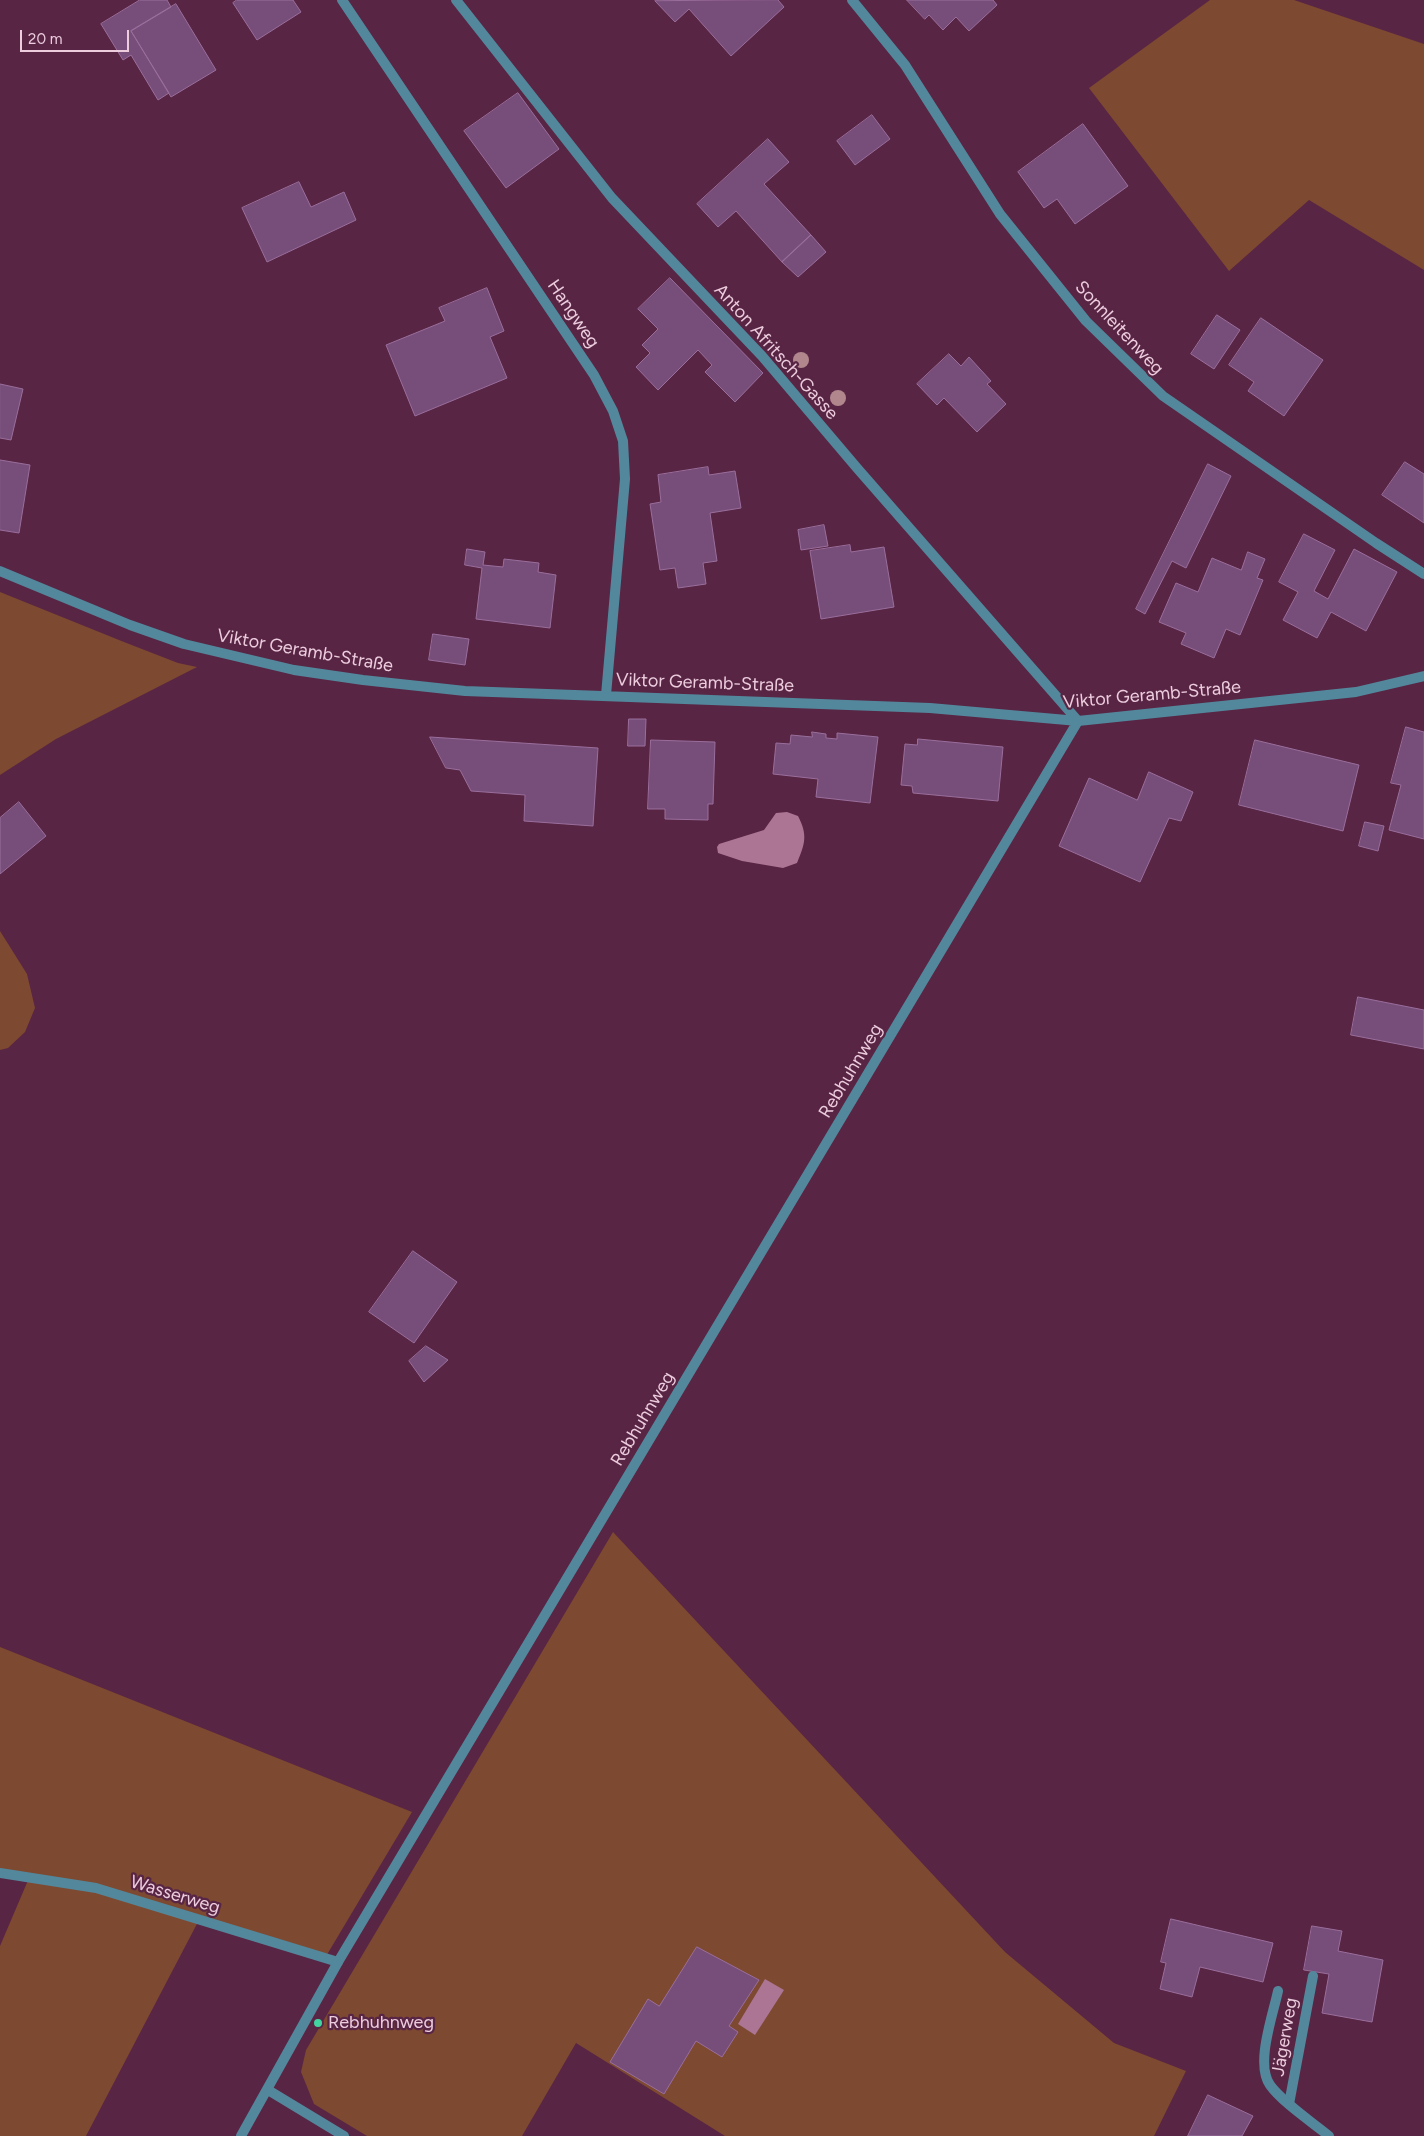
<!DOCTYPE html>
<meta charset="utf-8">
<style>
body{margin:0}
#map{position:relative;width:1424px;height:2136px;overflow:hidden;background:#582544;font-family:Figtree,sans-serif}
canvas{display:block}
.scale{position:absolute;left:20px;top:30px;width:109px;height:22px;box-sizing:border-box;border:2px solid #ecccdd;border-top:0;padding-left:6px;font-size:15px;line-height:18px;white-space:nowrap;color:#ecccdd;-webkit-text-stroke:4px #582544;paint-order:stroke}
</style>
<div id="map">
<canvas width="1424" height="2136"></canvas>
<div class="scale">20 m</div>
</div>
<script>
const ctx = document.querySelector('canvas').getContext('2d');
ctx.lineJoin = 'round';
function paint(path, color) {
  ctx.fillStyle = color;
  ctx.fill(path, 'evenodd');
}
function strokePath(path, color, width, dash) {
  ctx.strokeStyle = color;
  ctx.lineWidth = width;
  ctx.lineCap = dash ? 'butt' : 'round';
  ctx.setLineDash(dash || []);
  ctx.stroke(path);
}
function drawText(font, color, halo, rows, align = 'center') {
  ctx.font = font + ' Figtree,sans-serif';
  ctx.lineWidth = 4.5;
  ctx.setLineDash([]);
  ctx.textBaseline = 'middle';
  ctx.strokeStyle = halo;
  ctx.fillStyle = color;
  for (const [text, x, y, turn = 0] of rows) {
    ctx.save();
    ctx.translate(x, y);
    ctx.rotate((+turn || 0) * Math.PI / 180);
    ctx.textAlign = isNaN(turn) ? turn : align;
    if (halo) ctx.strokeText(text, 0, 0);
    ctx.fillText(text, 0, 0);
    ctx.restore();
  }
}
paint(new Path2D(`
 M1210,0H1294L1424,44V270L1309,200L1229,271L1089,88Z
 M0,592L124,642L178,663L197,667L56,739L0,775Z
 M0,931L27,974L35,1008L25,1032L8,1048L0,1050Z
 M613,1532L1005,1952L1114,2043L1186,2071L1154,2136H725L576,2043L522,2136H367L314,2104L301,2072L306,2050Z
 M0,1647L412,1812L325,1958L199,1920L86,2136H0V1946L29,1878L0,1873Z`), '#7d4931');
paint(new Path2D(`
 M787,812L798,816C808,835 805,844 797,863L783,868L742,861L718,853L717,847L719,844L764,830L776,813Z
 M765,1979L784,1990L755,2035L738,2024Z`), '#ac7593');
const building = new Path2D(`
 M140,0H167L171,7L131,31L169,93L158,100L131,55L123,60L101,24Z
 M237,0H293L301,12L257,40L233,3Z
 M778,0L784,7L731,56L689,9L675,22L655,1Z
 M907,0H993L997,5L969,31L956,17L943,30L929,15L925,19Z
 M176,4L216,70L171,97L131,31Z
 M518,93L559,149L506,188L464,131Z
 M872,115L890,139L855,165L837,141Z
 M1083,124L1128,186L1075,224L1057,199L1044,208L1018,172Z
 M768,139L789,162L764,184L811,235L782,262L736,211L718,227L697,204Z
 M299,182L311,207L344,192L356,220L267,262L242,208Z
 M811,235L826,252L798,277L782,262Z
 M670,278L763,373L735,402L705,372L712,365L698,350L658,390L636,367L650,353L642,345L658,329L638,309Z
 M487,288L504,331L490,337L507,378L415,416L386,345L445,321L439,308Z
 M1217,315L1240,330L1214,369L1191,354Z
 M1261,318L1323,360L1284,416L1248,391L1254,382L1229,365Z
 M949,354L961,366L969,357L991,381L987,384L1006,404L977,432L944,398L937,405L917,384Z
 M0,384L23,389L11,440L0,438Z
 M0,460L30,465L19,533L0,530Z
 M1405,462L1424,474V523L1382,495Z
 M1208,464L1231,476L1186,568L1172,561L1145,614L1136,609Z
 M708,467L709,475L735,471L741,508L710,513L717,561L703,563L706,584L678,588L675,568L660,570L650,504L661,502L658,475Z
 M824,525L828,546L801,550L798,530Z
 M1304,534L1335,550L1314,591L1328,599L1354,549L1397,572L1366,631L1331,612L1317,638L1283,620L1298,592L1279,582Z
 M850,545L851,552L884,547L894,607L821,619L810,551Z
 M467,549L485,552L483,565L503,567L504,559L539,563L538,572L556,575L550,628L476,619L482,568L465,565Z
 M1248,552L1265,559L1257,578L1263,580L1240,635L1226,629L1214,658L1181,644L1186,633L1159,622L1176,583L1198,592L1212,558L1241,570Z
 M433,634L469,639L465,665L429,660Z
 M629,719H646L645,746H628Z
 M1406,727L1424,732V839L1389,830L1401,785L1391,783Z
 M812,732L826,734V738L837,739V733L878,737L870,803L816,797L818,779L773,774L776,743L790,744L791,735L812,737Z
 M430,737L598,748L593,826L524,821L525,795L471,791L460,770L446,768Z
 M918,739L1003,747L998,801L913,793L912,786L901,785L905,744L917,745Z
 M651,740L715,742L713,804H708V820L665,819V809H648Z
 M1255,740L1359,765L1343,831L1239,805Z
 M1149,772L1193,792L1181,821L1169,818L1140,882L1059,846L1089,778L1137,800Z
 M19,802L46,836L0,874V818Z
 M1365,822L1384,826L1378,851L1359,846Z
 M1358,997L1424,1010V1049L1351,1035Z
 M413,1251L457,1282L414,1343L369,1312Z
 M426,1346L448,1360L424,1382L409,1361Z
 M1171,1919L1273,1943L1263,1982L1200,1967L1192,1997L1160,1989L1166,1963L1161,1962Z
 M1312,1926L1342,1931L1338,1951L1383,1960L1372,2022L1322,2013L1329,1974L1304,1970Z
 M697,1947L759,1980L729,2026L738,2032L722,2057L696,2041L664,2094L610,2062L648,1999L659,2006Z
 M1208,2095L1253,2116L1242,2136H1188Z`);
paint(building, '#774e7a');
strokePath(building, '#9a6e9c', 1);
strokePath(new Path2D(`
 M456,0L612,198L762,356L857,468L1078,721
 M0,1873L96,1888L338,1962
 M1289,2104L1313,1976`), '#53879b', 10);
strokePath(new Path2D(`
 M342,0L594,375L613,411L623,441L625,479L606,695
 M852,0L905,65L1000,214L1086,321L1163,396L1376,543L1424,574
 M0,571L130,625L184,644L294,670L363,680L465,691L930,708L1078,721L1356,692L1424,676
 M1278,1991C1273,2015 1255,2064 1270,2085C1282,2102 1312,2122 1329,2136
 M268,2090L344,2136
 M241,2136L338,1962L1078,721`), '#53879b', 10);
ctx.fillStyle = '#b1878d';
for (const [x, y] of [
 [801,360],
 [838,398]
]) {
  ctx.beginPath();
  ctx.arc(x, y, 8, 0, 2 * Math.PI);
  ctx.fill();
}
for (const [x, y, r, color] of [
 [318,2023,5,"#42d4a0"]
]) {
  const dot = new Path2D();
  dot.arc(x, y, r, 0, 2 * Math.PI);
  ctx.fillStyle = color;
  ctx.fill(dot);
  strokePath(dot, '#582544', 2);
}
drawText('18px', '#ecccdd', '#582544', [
 ["Hangweg",573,314,56],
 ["Sonnleitenweg",1119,328,47],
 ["Anton Afritsch-Gasse",776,352,48],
 ["Viktor Geramb-Straße",305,651,10],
 ["Viktor Geramb-Straße",705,683,2],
 ["Viktor Geramb-Straße",1152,695,-5],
 ["Rebhuhnweg",851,1071,-59],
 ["Rebhuhnweg",643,1419,-59],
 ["Wasserweg",175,1895,17],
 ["Jägerweg",1285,2037,-80]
]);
drawText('18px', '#ecccdd', '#582544', [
 ["Rebhuhnweg",328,2023]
], 'left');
</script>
